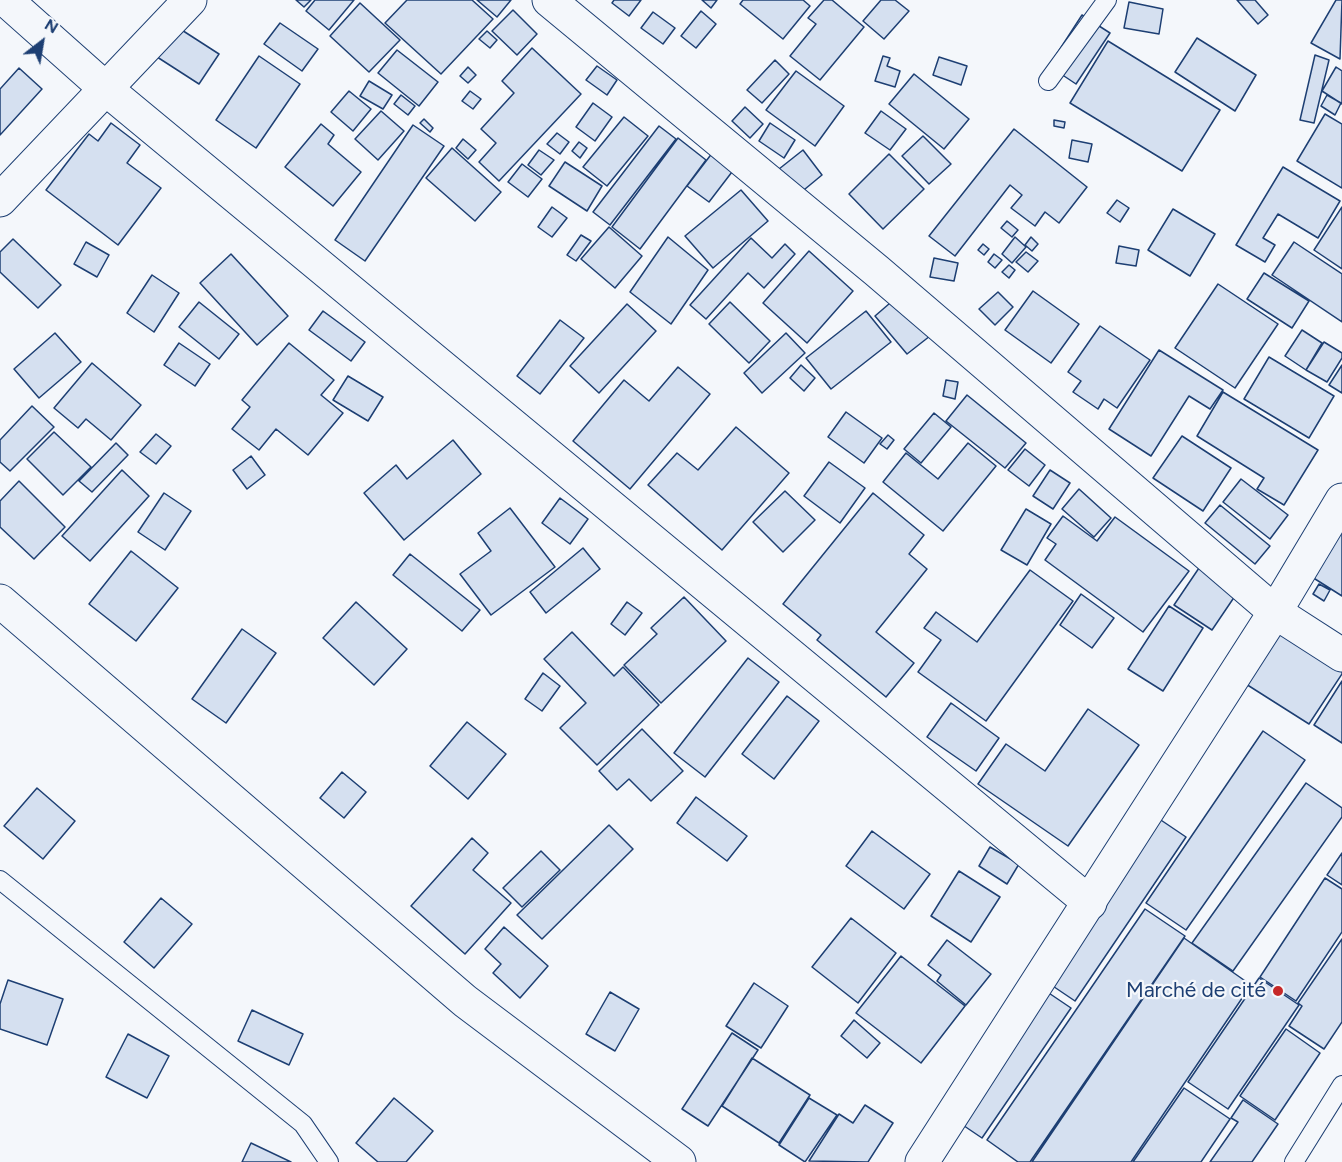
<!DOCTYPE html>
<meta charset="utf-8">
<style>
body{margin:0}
#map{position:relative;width:1342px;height:1162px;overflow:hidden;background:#f4f7fb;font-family:Figtree,sans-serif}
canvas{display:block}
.north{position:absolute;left:12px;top:12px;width:60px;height:60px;-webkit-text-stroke:4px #f4f7fb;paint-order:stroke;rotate:31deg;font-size:16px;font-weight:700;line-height:24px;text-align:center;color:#1d3f73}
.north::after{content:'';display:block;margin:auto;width:21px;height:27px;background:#1d3f73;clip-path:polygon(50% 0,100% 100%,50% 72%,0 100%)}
</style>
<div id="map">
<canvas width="1342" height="1162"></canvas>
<div class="north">N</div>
</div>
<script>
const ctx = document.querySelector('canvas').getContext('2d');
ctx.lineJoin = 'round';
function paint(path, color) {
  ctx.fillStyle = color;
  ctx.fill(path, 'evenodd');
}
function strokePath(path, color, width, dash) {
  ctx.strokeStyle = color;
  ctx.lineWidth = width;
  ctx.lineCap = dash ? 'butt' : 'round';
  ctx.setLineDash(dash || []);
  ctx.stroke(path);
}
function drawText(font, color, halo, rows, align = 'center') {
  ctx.font = font + ' Figtree,sans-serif';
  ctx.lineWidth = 4.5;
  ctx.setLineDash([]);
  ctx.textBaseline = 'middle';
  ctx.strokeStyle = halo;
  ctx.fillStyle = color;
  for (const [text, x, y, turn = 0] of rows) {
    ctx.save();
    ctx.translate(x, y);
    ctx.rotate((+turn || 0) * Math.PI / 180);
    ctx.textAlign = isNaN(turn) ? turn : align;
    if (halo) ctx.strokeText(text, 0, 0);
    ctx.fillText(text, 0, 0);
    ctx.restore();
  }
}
const building = new Path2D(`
 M296,0H311L304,7Z
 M315,0H354L329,30L306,11Z
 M407,0H472L493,19L441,74L385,23Z
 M477,0H511L497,17Z
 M614,0H641L629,16L612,3Z
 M702,0H717L711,8Z
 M743,0H803L810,6L783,39L740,4Z
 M824,0H832L864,27L820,80L790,56L816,24L808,18Z
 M881,0H895L909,11L884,39L863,21Z
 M1237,0H1255L1268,15L1258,24Z
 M1336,0H1342L1340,59L1311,43Z
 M1129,2L1163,9L1159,34L1124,28Z
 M360,3L400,40L369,72L330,36Z
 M513,10L537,34L517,55L492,31Z
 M701,11L716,24L696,48L681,36Z
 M653,12L675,28L663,44L641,28Z
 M1082,15L1110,33L1076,84L1049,66Z
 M280,23L318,49L302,71L264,44Z
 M174,25L219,54L199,84L154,55Z
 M487,31L497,40L490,48L479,39Z
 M1197,38L1256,75L1235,111L1175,72Z
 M1108,41L1220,110L1182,171L1070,103Z
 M532,48L581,94L499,181L479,162L496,143L481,129L514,93L502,81Z
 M397,50L438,82L419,106L378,73Z
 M1315,55L1329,60L1314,123L1300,120Z
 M259,56L300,84L256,148L216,120Z
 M883,56L890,58L887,66L900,71L895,87L875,81Z
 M939,57L967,66L961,85L933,75Z
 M775,60L789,74L762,103L747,90Z
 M597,66L617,80L607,95L586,80Z
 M468,67L476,75L468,83L460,76Z
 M1336,67L1342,71V104L1322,91Z
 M19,68L42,89L0,135V89Z
 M796,71L844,106L815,146L766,110Z
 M914,74L969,119L944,149L889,104Z
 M369,81L392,95L383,109L360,96Z
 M349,91L371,109L353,131L331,112Z
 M470,91L481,99L473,109L462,101Z
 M401,95L415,106L408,115L394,104Z
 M1327,95L1341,103L1335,115L1321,106Z
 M593,103L612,117L595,141L576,127Z
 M745,107L763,124L750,138L732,121Z
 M381,111L404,131L378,160L355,139Z
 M881,111L906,129L890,150L865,133Z
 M1325,114L1342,124V188L1297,161Z
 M624,117L648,136L607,186L583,167Z
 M424,119L433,128L430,132L420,123Z
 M1054,120L1065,122L1064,128L1054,126Z
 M111,123L140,145L127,163L161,188L118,245L46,190L89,134L98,141Z
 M770,123L795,140L784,158L759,141Z
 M321,124L334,135L328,144L361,172L333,206L285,167Z
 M413,125L444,146L365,261L335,240Z
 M659,126L676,139L610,225L593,212Z
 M1014,129L1087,187L1059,223L1045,212L1035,226L1011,208L1022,195L1010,185L955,256L929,236Z
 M557,133L569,142L560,154L547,144Z
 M923,136L951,164L929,184L902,156Z
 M678,138L706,160L640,249L612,227Z
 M463,139L476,150L468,159L456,148Z
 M1072,140L1092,144L1088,162L1069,158Z
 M579,142L587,148L580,158L572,151Z
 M452,148L501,192L475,221L426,178Z
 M539,150L554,160L541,175L528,165Z
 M803,150L822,175L799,194L779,169Z
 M713,152L735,168L709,202L687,186Z
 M889,154L924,189L883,229L849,194Z
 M565,162L602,186L587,211L549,186Z
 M522,164L542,179L528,197L508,182Z
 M1283,167L1340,201L1318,238L1278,214L1263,238L1275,245L1265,262L1236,245Z
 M741,190L768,221L713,268L685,236Z
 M1117,200L1129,208L1120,222L1107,213Z
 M552,207L567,218L552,237L538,227Z
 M1342,207V269L1314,250Z
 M1173,209L1215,234L1190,276L1148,250Z
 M1007,221L1018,230L1012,237L1001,228Z
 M609,227L642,256L615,288L581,259Z
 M581,235L591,241L576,261L567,255Z
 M668,237L708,270L671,324L630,292Z
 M1015,237L1026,247L1012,263L1002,254Z
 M1031,237L1038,244L1032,251L1025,245Z
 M751,238L772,258L785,244L795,254L764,288L748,273L706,319L690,305Z
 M13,239L61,285L38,308L0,272V252Z
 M86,242L109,255L97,277L74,264Z
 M1294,242L1342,274V322L1272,275Z
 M983,244L989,249L984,255L978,250Z
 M1119,246L1139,250L1136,266L1116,263Z
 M809,251L853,291L807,343L763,303Z
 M1026,252L1038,261L1028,272L1016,262Z
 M231,254L288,316L257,345L200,283Z
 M994,254L1002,260L995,268L988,262Z
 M934,258L958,263L954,281L930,277Z
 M1009,265L1015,270L1009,278L1002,272Z
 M1264,273L1309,301L1292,328L1247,299Z
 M152,275L179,293L154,332L127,313Z
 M1218,284L1278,324L1235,388L1175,348Z
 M1033,291L1079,324L1051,363L1005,330Z
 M998,292L1013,307L995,325L979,309Z
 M897,297L930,336L907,354L875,316Z
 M199,302L239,334L219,359L179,327Z
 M730,302L770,341L749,363L709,324Z
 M627,304L656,331L599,393L570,366Z
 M323,311L365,342L351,361L309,330Z
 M866,311L891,342L831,389L806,358Z
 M560,320L584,338L540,394L517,376Z
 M1100,326L1150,360L1117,408L1104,399L1098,409L1073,392L1081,381L1068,372Z
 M1302,330L1322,343L1306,370L1285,356Z
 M55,333L81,362L39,398L14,369Z
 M786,333L805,353L762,393L744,373Z
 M1324,342L1342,353V358L1327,382L1306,370Z
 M179,343L210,364L195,386L164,365Z
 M289,343L334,380L321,395L343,413L308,455L276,429L259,450L232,429L250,407L242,400Z
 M1159,350L1223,390L1210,409L1189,396L1151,456L1109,429Z
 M1269,357L1334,396L1309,438L1244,399Z
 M92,363L141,405L111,440L86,419L78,428L54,408Z
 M801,365L815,378L804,391L790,378Z
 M1342,365V393L1329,385Z
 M678,367L710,394L630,489L573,441L624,380L649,401Z
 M348,376L383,397L368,421L333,400Z
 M946,380L958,382L955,399L943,396Z
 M1223,392L1318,450L1284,505L1257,489L1264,478L1197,436Z
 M967,395L1026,443L1005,468L946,421Z
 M32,406L54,427L10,471L0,462V440Z
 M846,412L882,438L864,463L828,437Z
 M934,413L951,427L921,463L904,449Z
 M736,427L789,473L722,550L648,485L677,453L698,470Z
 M54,432L91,467L63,495L27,459Z
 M156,434L171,446L156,464L140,452Z
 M888,435L894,440L887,449L880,444Z
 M1182,436L1231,468L1203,511L1153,478Z
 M453,440L481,474L404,540L364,493L396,465L407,479Z
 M116,443L128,455L92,492L79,481Z
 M968,443L996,466L943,531L883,482L906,453L938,479Z
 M1025,449L1045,465L1029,486L1008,470Z
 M251,456L265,475L247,489L233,470Z
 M829,462L865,488L840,523L804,496Z
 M122,470L149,496L90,561L62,536Z
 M1050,470L1070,483L1053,509L1033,496Z
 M1241,479L1288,515L1270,539L1223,502Z
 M19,481L65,527L34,559L0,527V501Z
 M1079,489L1111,518L1094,537L1062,509Z
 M785,491L815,520L783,552L753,522Z
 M164,493L191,511L165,550L138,532Z
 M873,493L924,535L909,554L927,569L876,632L914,663L886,697L817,640L821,635L783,604Z
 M560,498L588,519L570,544L542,523Z
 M1220,505L1270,546L1255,564L1205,523Z
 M510,508L555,567L491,615L460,574L491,551L478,533Z
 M1026,509L1051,524L1027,565L1001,550Z
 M1342,513V596L1304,572Z
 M1063,516L1097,541L1115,517L1189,571L1143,632L1045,560L1056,544L1047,538Z
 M583,548L600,569L546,613L530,592Z
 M131,551L178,588L136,641L89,604Z
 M410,554L480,610L462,631L393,575Z
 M1199,568L1237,593L1212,630L1174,605Z
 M1030,570L1073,601L986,721L918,672L941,640L924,628L936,612L977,642Z
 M1319,584L1330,590L1324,601L1313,594Z
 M1081,594L1114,618L1092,648L1060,625Z
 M684,597L726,641L661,703L624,665L657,634L651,628Z
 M356,602L407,649L374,685L323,638Z
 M627,602L642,613L625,635L611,624Z
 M1169,606L1203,628L1163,691L1128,669Z
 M1279,615L1342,656V674L1309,724L1238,679Z
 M242,629L276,653L226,723L192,699Z
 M572,632L614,676L623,667L659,705L597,765L560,728L586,703L544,659Z
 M748,658L779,682L705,777L674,753Z
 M543,673L560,686L542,711L525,699Z
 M1342,681V743L1314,725Z
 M787,696L819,721L774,779L742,754Z
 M951,703L999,738L976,771L927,737Z
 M1088,709L1139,745L1068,846L978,784L1006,744L1045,771Z
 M467,722L506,754L468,799L430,766Z
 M642,729L683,771L651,801L629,779L617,790L599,771Z
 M1263,731L1305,760L1186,930L1146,903Z
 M342,772L366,792L344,818L320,798Z
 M1306,783L1342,808V817L1233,971L1192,943Z
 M37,788L75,821L43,859L4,826Z
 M696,797L747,836L727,861L677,823Z
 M1146,810L1186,837L1075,1001L1035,974Z
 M609,825L633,849L542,939L517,915Z
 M872,831L930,874L904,909L846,866Z
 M472,838L488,853L473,870L511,903L465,954L411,906Z
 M990,847L1019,864L1007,884L979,866Z
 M541,851L560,870L522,907L503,888Z
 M1342,853V885L1327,875Z
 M959,871L1000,897L971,942L931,916Z
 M1325,878L1342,889V932L1296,1001L1260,977Z
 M161,898L192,924L154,968L124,942Z
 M1145,909L1185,936L1030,1162H1018L987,1140Z
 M851,918L896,953L858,1003L812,967Z
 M504,927L548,966L520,998L493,973L501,964L485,949Z
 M1184,938L1251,985L1131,1162H1032Z
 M1342,939V1022L1324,1049L1289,1026L1302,1006L1298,1003Z
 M947,940L991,974L966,1005L937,981L941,975L928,965Z
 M901,956L965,1006L921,1063L856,1013Z
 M1259,978L1299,1005L1228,1109L1188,1082Z
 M8,980L63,999L47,1045L0,1029V1004Z
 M1031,981L1071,1008L982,1138L942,1111Z
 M754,983L788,1006L761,1048L726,1026Z
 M610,992L639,1009L615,1051L586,1034Z
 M252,1010L303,1034L289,1065L238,1041Z
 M854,1020L880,1043L867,1058L841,1036Z
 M1286,1029L1320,1053L1275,1120L1240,1096Z
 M732,1033L758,1050L708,1126L682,1109Z
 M128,1034L169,1056L147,1098L106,1077Z
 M752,1058L810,1095L779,1143L722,1106Z
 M1184,1088L1230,1119L1201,1162H1133Z
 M394,1098L433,1131L406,1162H378L356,1143Z
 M809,1098L837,1115L805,1162L779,1145Z
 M1243,1100L1278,1124L1252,1162H1210L1238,1122L1231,1118Z
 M865,1105L893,1123L868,1162L809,1161L839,1114L853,1123Z
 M251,1143L291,1162H242Z`);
paint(building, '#d5e0f0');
strokePath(building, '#1d3f73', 1.5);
const lane = new Path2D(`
 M1048,81L1107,0
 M0,880L303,1124L329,1162
 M1294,1162L1342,1085`);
const street = new Path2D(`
 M6,0L106,89L1090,903
 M549,0L877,271L1275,612L1342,655
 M0,200L190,0`);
const secondary = new Path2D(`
 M0,601L465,1001L679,1162
 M922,1162L1275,612L1342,500`);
strokePath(lane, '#1d3f73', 20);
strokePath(street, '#1d3f73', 35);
strokePath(secondary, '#1d3f73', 35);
strokePath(lane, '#f4f7fb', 18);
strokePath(street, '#f4f7fb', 33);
strokePath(secondary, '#f4f7fb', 33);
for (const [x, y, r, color] of [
 [1278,991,6,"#c62828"]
]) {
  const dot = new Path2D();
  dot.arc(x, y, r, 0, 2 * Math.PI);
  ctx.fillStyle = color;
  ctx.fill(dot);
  strokePath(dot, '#f4f7fb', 2);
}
drawText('21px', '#1d3f73', '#f4f7fb', [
 ["Marché de cité",1266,991]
], 'right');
</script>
